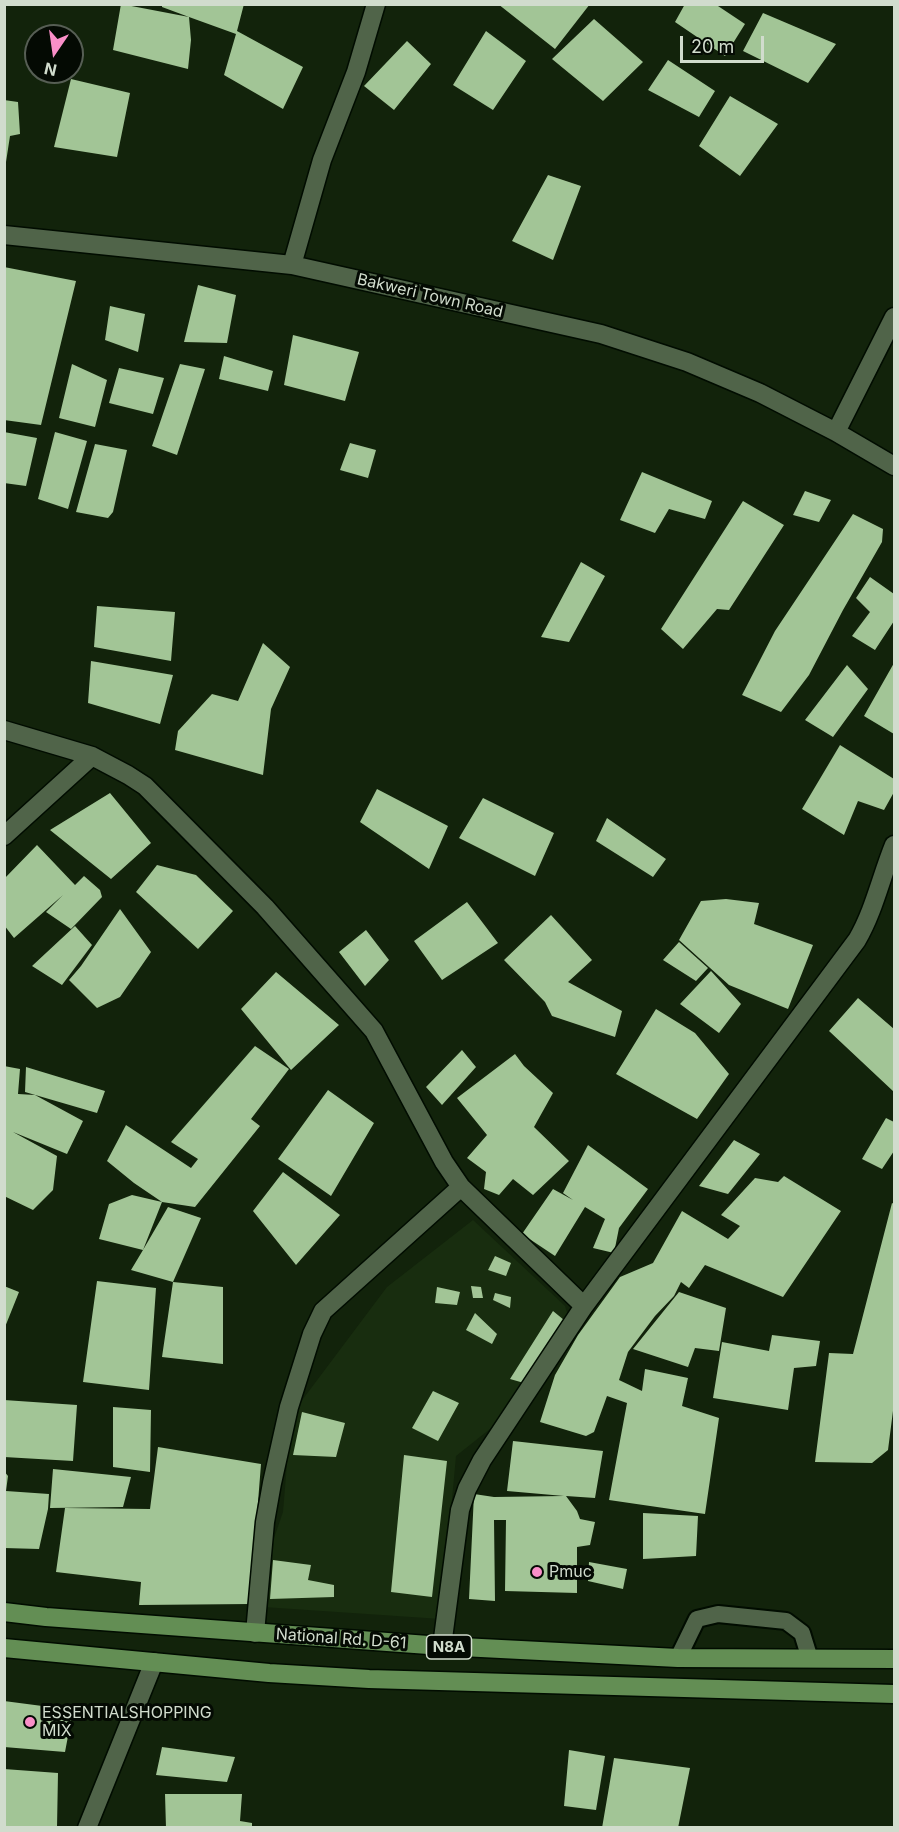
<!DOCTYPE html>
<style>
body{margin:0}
#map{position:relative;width:899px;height:1832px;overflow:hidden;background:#12230b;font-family:Inter,sans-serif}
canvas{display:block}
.frame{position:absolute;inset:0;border:6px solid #d1dccd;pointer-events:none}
.north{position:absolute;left:24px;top:24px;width:60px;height:60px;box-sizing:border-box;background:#040a03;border:2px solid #565e54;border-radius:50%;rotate:193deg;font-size:16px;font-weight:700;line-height:24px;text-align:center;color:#d1dccd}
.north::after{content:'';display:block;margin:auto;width:21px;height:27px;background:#fa8fc8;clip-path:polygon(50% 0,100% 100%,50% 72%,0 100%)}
.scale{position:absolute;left:680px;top:36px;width:84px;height:27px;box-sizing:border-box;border:3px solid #d1dccd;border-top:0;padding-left:8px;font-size:18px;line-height:21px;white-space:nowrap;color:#d1dccd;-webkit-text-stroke:4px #040a03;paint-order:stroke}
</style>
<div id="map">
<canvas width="899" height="1832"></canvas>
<div class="frame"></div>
<div class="north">N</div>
<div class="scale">20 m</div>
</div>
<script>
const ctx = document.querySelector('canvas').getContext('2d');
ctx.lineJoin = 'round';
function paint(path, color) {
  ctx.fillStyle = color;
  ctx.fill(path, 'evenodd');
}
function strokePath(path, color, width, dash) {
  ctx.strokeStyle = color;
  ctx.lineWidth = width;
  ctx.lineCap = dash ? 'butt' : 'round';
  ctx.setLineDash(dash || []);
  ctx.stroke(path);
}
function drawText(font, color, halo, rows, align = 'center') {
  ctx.font = font + ' Inter,sans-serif';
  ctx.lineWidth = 6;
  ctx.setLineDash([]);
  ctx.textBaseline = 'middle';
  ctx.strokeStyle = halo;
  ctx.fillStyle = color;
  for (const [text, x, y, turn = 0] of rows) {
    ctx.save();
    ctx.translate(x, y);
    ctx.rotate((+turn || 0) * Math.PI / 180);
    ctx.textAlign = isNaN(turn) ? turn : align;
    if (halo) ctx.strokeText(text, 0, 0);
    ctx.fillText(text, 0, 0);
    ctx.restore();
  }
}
paint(new Path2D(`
 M473,1220L565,1306L570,1322L539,1390L456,1456L441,1619L263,1607L271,1547L283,1512L291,1415L387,1287Z`), '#182d0f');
paint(new Path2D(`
 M121,4L189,17L162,7V4H244L237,31L303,67L283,109L224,75L236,34L189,17L191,40L188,69L113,50Z
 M498,4H590L555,49Z
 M685,4H715L745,24L725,56L675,22Z
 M763,13L836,44L808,83L743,51Z
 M594,19L643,62L603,101L552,59Z
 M486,31L526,61L493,110L453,85Z
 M407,41L431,64L394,110L364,86Z
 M668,60L715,91L699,117L648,90Z
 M71,79L130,93L117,157L54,147Z
 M730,96L778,124L740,176L699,146Z
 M4,100L18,102L20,134L10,136L6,162Z
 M548,175L581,186L553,260L512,241Z
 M4,267L76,281L41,425L4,420Z
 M198,285L236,295L227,343L184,342Z
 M110,306L145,314L138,352L105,340Z
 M293,335L359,352L345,401L284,385Z
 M224,356L273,371L268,391L219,379Z
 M72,364L107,380L95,427L59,418Z
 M180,364L205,369L177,455L152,446Z
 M119,368L164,378L153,414L109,403Z
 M4,432L37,438L26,486L4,483Z
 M55,432L87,441L68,509L38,499Z
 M350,443L376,450L368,478L340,470Z
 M95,444L127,450L113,512L108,518L76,512Z
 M642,472L712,501L705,519L669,509L655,533L620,520Z
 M805,491L831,500L819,522L793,515Z
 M743,501L784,525L729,610L717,609L683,649L661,629Z
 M853,514L883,529L882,542L843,610L809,675L781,712L742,695L775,631Z
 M581,562L605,576L569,642L541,637Z
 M870,577L894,594V621L875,650L852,636L870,612L856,598Z
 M97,606L175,612L171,661L94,647Z
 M263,643L290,667L271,709L263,775L175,750L178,731L212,694L238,701Z
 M91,661L173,675L160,724L88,703Z
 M894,663V734L864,716Z
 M847,665L868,689L833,737L805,720Z
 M840,745L894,779V792L884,810L858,801L844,835L802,809Z
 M377,789L448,826L429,869L360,822Z
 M110,793L151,843L111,879L50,830Z
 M483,798L554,833L535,876L459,838Z
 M607,818L666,859L653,877L596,841Z
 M37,845L75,885L84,876L100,890L102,897L71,929L46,912L63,895L14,938L4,925V879Z
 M157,865L196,875L233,911L198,949L136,892Z
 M726,899L759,903L754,924L813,945L788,1009L729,985L679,940L701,901Z
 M467,902L498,943L442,980L414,941Z
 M120,909L151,952L120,997L97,1008L69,980L81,966Z
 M551,915L592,960L568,982L622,1011L615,1037L552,1016L545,1002L504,960Z
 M75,926L92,945L62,985L32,966Z
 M366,930L389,960L365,986L339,952Z
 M679,942L708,968L696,981L663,960Z
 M711,971L741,1004L719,1033L680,1004Z
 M276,972L339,1025L291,1070L241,1009Z
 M858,998L894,1029V1092L829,1031Z
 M656,1009L695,1033L729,1074L697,1119L616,1074Z
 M255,1046L289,1069L251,1119L260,1126L195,1207L162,1202L134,1183L107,1161L126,1125L191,1168L198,1159L171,1142Z
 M462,1050L476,1067L442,1105L426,1087Z
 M515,1054L524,1066L553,1093L534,1127L569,1161L533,1195L513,1179L499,1195L484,1189L486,1172L467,1158L487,1135L457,1098Z
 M4,1066L20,1069L18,1094L35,1095L83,1121L67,1154L13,1132L57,1156L53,1190L33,1210L4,1196Z
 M26,1067L105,1091L97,1113L25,1092Z
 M328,1090L374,1123L331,1196L278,1159Z
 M886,1118L894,1122V1151L882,1169L862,1159Z
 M734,1140L760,1154L728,1194L699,1186Z
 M588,1145L648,1189L619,1228L614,1253L593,1248L605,1219L585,1207L555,1256L522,1234L553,1189L573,1200L563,1193Z
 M283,1172L340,1215L296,1265L253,1211Z
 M784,1176L841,1211L783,1297L705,1265L689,1288L681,1282L674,1296L655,1316L628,1352L619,1380L642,1391L645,1369L688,1378L682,1406L719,1418L705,1514L609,1500L627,1403L607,1396L594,1432L586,1436L540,1422L555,1375L578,1335L620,1277L653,1263L682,1211L728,1239L740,1226L721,1215L755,1178L778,1182Z
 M132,1195L162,1202L143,1250L168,1207L201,1218L173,1282L131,1270L143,1250L99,1239L109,1204Z
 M892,1203L894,1204V1403L888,1450L872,1463L815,1462L829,1353L853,1354Z
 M495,1256L511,1263L506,1276L488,1270Z
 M97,1281L156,1288L149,1390L83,1382Z
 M173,1282L223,1287V1364L162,1357Z
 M4,1286L19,1292L5,1327H4Z
 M471,1286L481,1287L483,1298H473Z
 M437,1287L460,1292L457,1305L435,1303Z
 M679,1292L726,1308L719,1351L695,1348L688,1367L633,1349Z
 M495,1293L511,1297L510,1308L493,1300Z
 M553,1311L564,1320L531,1385L510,1379Z
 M475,1313L497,1334L492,1344L466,1330Z
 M772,1335L820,1341L816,1366L794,1368L788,1410L713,1398L722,1342L769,1351Z
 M433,1391L459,1403L438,1441L412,1428Z
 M4,1400L77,1405L73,1461L4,1457Z
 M113,1407L151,1410L150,1472L113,1467Z
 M302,1412L345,1423L336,1457L293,1455Z
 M513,1441L603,1451L595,1498L566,1496L577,1511L580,1519L595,1522L590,1545L577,1547V1593L505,1591L506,1520H494L495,1601L469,1599L474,1494L494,1497L564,1496L507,1491Z
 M158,1447L261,1464L250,1604L139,1605L141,1582L56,1572L65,1508L150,1509Z
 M404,1455L447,1461L432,1597L391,1592Z
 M53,1469L131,1477L123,1507L50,1508Z
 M4,1471L8,1476L6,1491L49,1494L48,1509L39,1549L4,1548Z
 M643,1513L698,1516L696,1556L643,1559Z
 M273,1560L311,1565L308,1580L334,1585V1597L270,1599Z
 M589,1562L627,1569L623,1589L588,1581Z
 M4,1701L73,1710L65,1752L4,1747Z
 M162,1747L235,1757L227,1782L156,1775Z
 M569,1750L605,1756L596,1810L564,1806Z
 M614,1758L690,1768L678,1828H602Z
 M4,1769L58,1773L57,1828H4Z
 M165,1794H242L240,1821L252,1823V1828H166Z`), '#a2c596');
const service = new Path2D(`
 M678,1658L697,1619L718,1614L786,1621L802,1633L810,1659`);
const minor = new Path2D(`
 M4,235L292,265L601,334L687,362L760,393L836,432L894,466
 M292,265L322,160L356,72L376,4
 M836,432L894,317
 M4,730L92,756L128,775L145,786L265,907L374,1031L444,1162L461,1187L584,1306
 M4,836L92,756
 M255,1633L265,1522L272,1483L289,1407L312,1334L323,1311L461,1187
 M442,1646L460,1510L467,1489L482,1460L584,1306L857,940C874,911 881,877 894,845
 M87,1828L154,1662`);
const trunk = new Path2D(`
 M4,1612L46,1617L442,1646L678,1658L894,1659
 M4,1648L269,1673L369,1679L894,1694`);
strokePath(service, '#010c00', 20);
strokePath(minor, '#010c00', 21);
strokePath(trunk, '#010c00', 21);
strokePath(service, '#506449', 16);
strokePath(minor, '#506449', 18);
strokePath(trunk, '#638e54', 18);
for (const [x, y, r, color] of [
 [537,1572,6,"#fa8fc8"],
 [30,1722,6,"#fa8fc8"]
]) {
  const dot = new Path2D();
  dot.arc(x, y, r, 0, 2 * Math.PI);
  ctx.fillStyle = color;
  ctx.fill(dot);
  strokePath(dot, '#040a03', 2);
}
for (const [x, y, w] of [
 [449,1647,45]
]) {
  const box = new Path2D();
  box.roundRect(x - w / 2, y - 12, w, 24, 4.5);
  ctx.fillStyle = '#040a03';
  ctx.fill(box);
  strokePath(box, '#d1dccd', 1.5);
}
drawText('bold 15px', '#d1dccd', null, [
 ["N8A",449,1647]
]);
drawText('16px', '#d1dccd', '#040a03', [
 ["Bakweri Town Road",430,296,13],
 ["National Rd. D-61",341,1639,4]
]);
drawText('16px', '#d1dccd', '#040a03', [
 ["Pmuc",549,1572],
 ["ESSENTIALSHOPPING",42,1713],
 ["MIX",42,1731]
], 'left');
</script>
